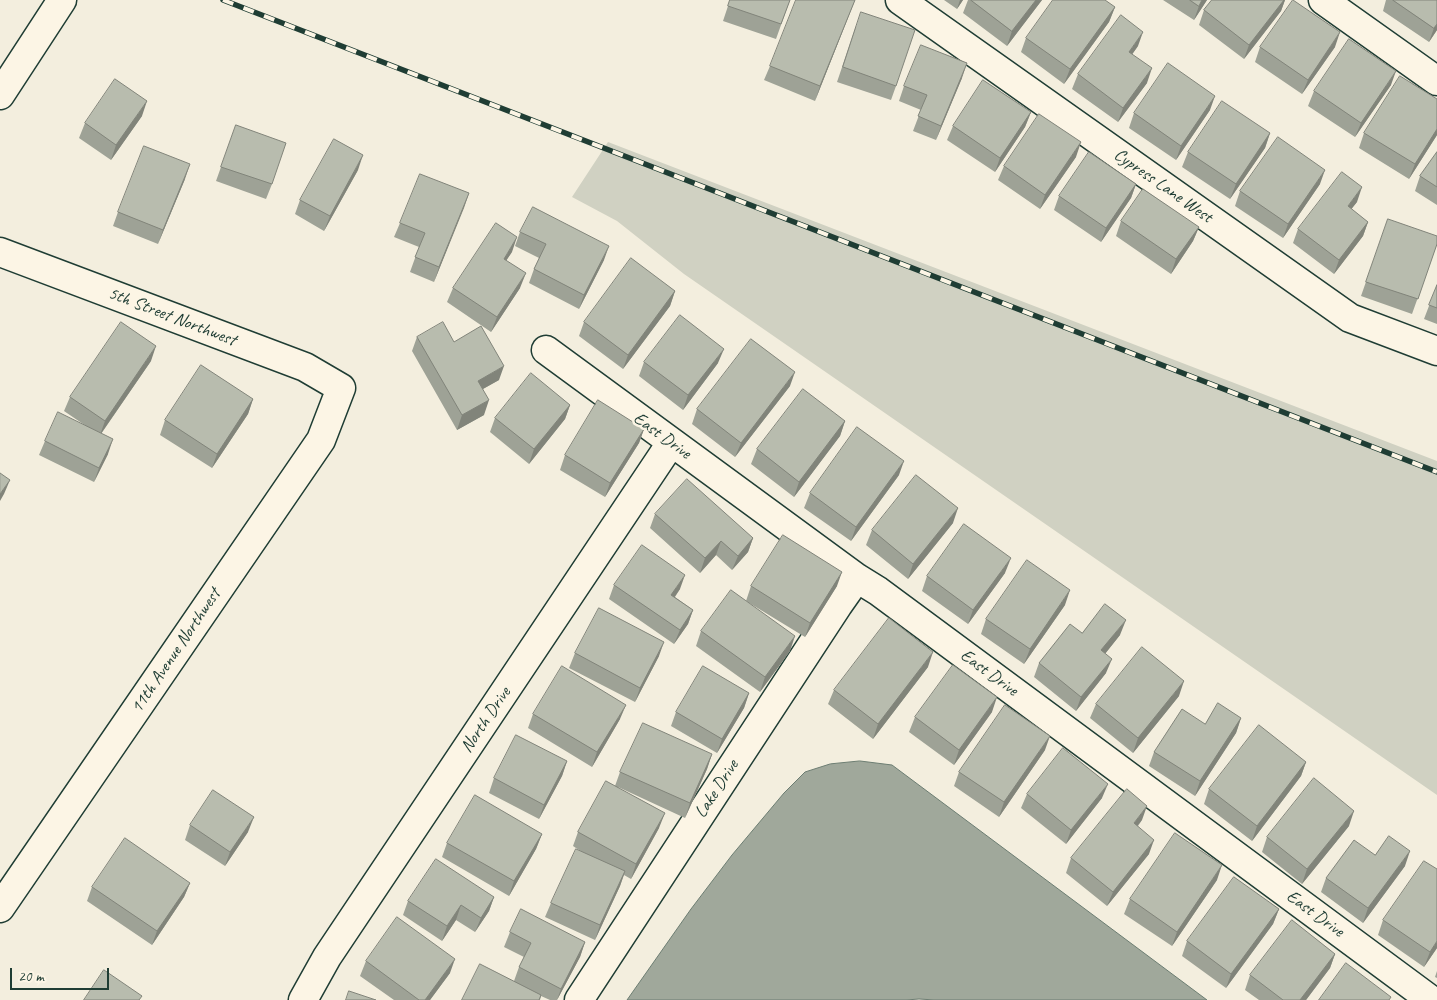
<!DOCTYPE html>
<style>
body{margin:0}
#map{position:relative;width:1437px;height:1000px;overflow:hidden;background:#f3eede;font-family:Caveat,sans-serif}
canvas{display:block}
.scale{position:absolute;left:10px;top:968px;width:99px;height:22px;box-sizing:border-box;border:2px solid #1f3d34;border-top:0;padding-left:6px;font-size:15px;line-height:18px;white-space:nowrap;color:#1f3d34;-webkit-text-stroke:4px #fcf5e5;paint-order:stroke}
</style>
<div id="map">
<canvas width="1437" height="1000"></canvas>
<div class="scale">20 m</div>
</div>
<script>
const ctx = document.querySelector('canvas').getContext('2d');
ctx.lineJoin = 'round';
function paint(path, color) {
  ctx.fillStyle = color;
  ctx.fill(path, 'evenodd');
}
function strokePath(path, color, width, dash) {
  ctx.strokeStyle = color;
  ctx.lineWidth = width;
  ctx.lineCap = dash ? 'butt' : 'round';
  ctx.setLineDash(dash || []);
  ctx.stroke(path);
}
function drawText(font, color, halo, rows, align = 'center') {
  ctx.font = font + ' Caveat,sans-serif';
  ctx.lineWidth = 5;
  ctx.setLineDash([]);
  ctx.textBaseline = 'middle';
  ctx.strokeStyle = halo;
  ctx.fillStyle = color;
  for (const [text, x, y, turn = 0] of rows) {
    ctx.save();
    ctx.translate(x, y);
    ctx.rotate((+turn || 0) * Math.PI / 180);
    ctx.textAlign = isNaN(turn) ? turn : align;
    if (halo) ctx.strokeText(text, 0, 0);
    ctx.fillText(text, 0, 0);
    ctx.restore();
  }
}
paint(new Path2D(`
 M608,142L1437,461V795L684,274L617,221L572,197Z`), '#d0d1c2');
const water = new Path2D(`
 M860,761L892,765L1207,1000H935L919,999L906,1000H627L691,909L732,855L784,793L805,772L830,764Z`);
paint(water, '#a0a89b');
strokePath(water, '#6c7d72', 1);
const minor = new Path2D(`
 M900,0L1350,318L1437,351
 M1323,0L1437,81
 M0,252L305,367L341,388L321,440L0,908
 M546,350L857,578L878,591L1431,1000
 M303,1000L327,957L671,443
 M579,1000L838,605L857,578`);
const tertiary = new Path2D(`
 M0,95L62,0`);
strokePath(minor, '#1f3d34', 31);
strokePath(tertiary, '#1f3d34', 31);
strokePath(minor, '#fcf5e5', 28);
strokePath(tertiary, '#fcf5e5', 28);
const rail = new Path2D(`
 M223,0L1437,472`);
strokePath(rail, '#1f3d34', 5.5);
strokePath(rail, '#fcf5e5', 4, [11]);
paint(new Path2D(`
 M730,0H790L776,39L723,21Z
 M855,0L815,101L764,80L770,66Z
 M944,0H963L957,9Z
 M968,0H1042L1007,46L963,13Z
 M1163,0H1207L1194,20Z
 M1212,0H1285L1281,11L1244,59L1199,25L1204,10Z
 M1386,0H1437V30L1429,42L1383,11Z
 M1115,7L1109,22L1064,84L1021,52L1026,38Z
 M856,26L896,86L891,100L837,82Z
 M1138,46L1132,54L1147,83L1118,122L1072,89L1078,74Z
 M1260,47H1335L1302,94L1255,62Z
 M962,78L936,140L913,131L921,110L899,101L904,86Z
 M1391,85L1355,137L1308,106L1314,91Z
 M1437,99V135L1409,179L1359,148L1364,133Z
 M1210,110L1176,160L1129,128L1134,113Z
 M1031,112L1025,127L995,172L947,140L953,126Z
 M142,116L111,160L79,138L85,123Z
 M236,125L272,184L266,199L216,181Z
 M1270,133L1265,148L1230,199L1182,167L1188,152Z
 M1437,152V205L1415,191L1420,176Z
 M1076,157L1040,209L998,180L1004,166Z
 M358,170L324,231L295,214L300,200Z
 M185,179L158,244L113,226L118,212Z
 M1136,184L1131,198L1101,242L1054,210L1059,196Z
 M1320,184L1283,238L1235,206L1240,191Z
 M469,193L434,282L410,272L419,247L394,237L400,223Z
 M1357,202L1351,209L1368,222L1363,236L1334,274L1293,243L1298,229Z
 M1388,219L1437,244L1412,314L1361,296Z
 M1121,221L1199,227L1193,241L1171,274L1116,236Z
 M520,232L604,260L579,309L529,283L534,269L539,258L515,246Z
 M512,252L506,260L520,288L491,332L447,302L453,288Z
 M1437,285V324L1424,319Z
 M675,291L670,306L623,369L579,336L584,322Z
 M417,337L454,342L499,380L483,389L484,415L457,430L412,351Z
 M151,361L101,434L108,454L94,482L39,455L45,441L86,426L64,411L70,397Z
 M644,362L718,363L683,410L639,376Z
 M790,386L735,457L692,424L697,409Z
 M253,399L248,414L212,468L160,435L165,420Z
 M570,405L565,419L529,464L490,432L495,418Z
 M845,421L840,436L794,497L751,464L757,449Z
 M644,429L639,443L605,497L560,470L565,455Z
 M899,475L851,541L804,508L810,493Z
 M655,514L753,538L748,552L732,570L716,555L700,573L650,528Z
 M953,523L908,579L866,545L872,530Z
 M1005,573L968,624L922,591L927,576Z
 M614,585L680,589L675,597L693,610L688,624L674,644L609,599Z
 M751,586H837L805,637L746,601Z
 M1065,605L1024,664L981,634L986,619Z
 M701,631L790,651L760,692L696,646Z
 M1082,633L1120,635L1105,654L1106,673L1076,711L1034,677L1039,663Z
 M575,653L659,656L635,702L569,668Z
 M928,667L873,739L828,704L834,690Z
 M749,693L744,708L717,753L671,726L676,712Z
 M1179,696L1133,753L1090,718L1096,704Z
 M992,712L954,765L909,732L915,717Z
 M533,714L620,719L592,767L528,728Z
 M1241,718L1236,733L1195,796L1149,766L1154,752Z
 M1045,750L999,817L954,786L959,772Z
 M712,754L707,769L685,818L618,787L659,828L631,879L624,875L620,886L595,940L545,917L551,903L582,852L573,846L578,832L615,786L620,772Z
 M567,761L562,776L539,819L489,793L494,778Z
 M1306,762L1301,776L1252,841L1204,804L1209,789Z
 M1027,794L1102,798L1066,844L1021,808Z
 M1142,820L1138,826L1149,854L1107,906L1066,873L1071,858Z
 M190,825L248,832L225,866L185,840Z
 M1349,826L1302,884L1262,852L1267,837Z
 M542,834L536,849L509,896L442,857L447,843Z
 M1405,866L1363,923L1321,892L1326,878Z
 M1217,880L1172,946L1124,914L1130,899Z
 M190,883L184,897L152,945L87,901L92,887Z
 M494,897L489,911L475,932L456,920L442,941L403,915L408,901Z
 M1279,909L1273,924L1226,988L1182,956L1187,941Z
 M1383,920L1437,948L1424,967L1378,935Z
 M510,932L585,942L580,957L557,1000H550L541,996L540,1000H462L514,981L519,967L524,957L504,947Z
 M1335,954L1330,968L1306,1000H1259L1245,990L1250,975Z
 M366,961L450,973L430,1000H394L360,976Z
 M1437,971V978L1435,977Z`), '#9ea296');
paint(new Path2D(`
 M855,0L815,101L820,86Z
 M960,0H963L957,9Z
 M1036,0H1042L1007,46L1012,31Z
 M1202,0H1207L1194,20L1199,6Z
 M1284,0H1285L1281,11L1244,59L1249,45Z
 M1115,7L1109,22L1064,84L1070,69Z
 M1437,24V30L1429,42L1434,28Z
 M1143,32L1138,46L1124,66L1129,52Z
 M1340,32L1335,47L1302,94L1308,80Z
 M967,63L962,78L936,140L941,126Z
 M1152,68L1147,83L1118,122L1123,108Z
 M1396,71L1391,85L1355,137L1361,123Z
 M1215,96L1210,110L1176,160L1181,146Z
 M147,101L142,116L111,160L116,145Z
 M1031,112L1025,127L995,172L1000,158Z
 M1437,129V135L1409,179L1415,164Z
 M1270,133L1265,148L1230,199L1236,184Z
 M1081,142L1076,157L1040,209L1045,195Z
 M363,155L358,170L324,231L330,216Z
 M190,164L185,179L158,244L163,230Z
 M1325,170L1320,184L1283,238L1288,224Z
 M1136,184L1131,198L1101,242L1106,228Z
 M1362,187L1357,202L1342,221L1348,206Z
 M469,193L464,208L434,282L439,267Z
 M1368,222L1363,236L1334,274L1339,260Z
 M1199,227L1193,241L1171,274L1176,259Z
 M517,237L512,252L498,273L504,259Z
 M609,246L604,260L579,309L584,295Z
 M526,273L520,288L491,332L497,317Z
 M675,291L670,306L623,369L628,355Z
 M156,346L151,361L100,435L105,421Z
 M724,349L718,363L683,410L688,395Z
 M504,366L499,380L472,395L478,381Z
 M795,372L790,386L735,457L741,443Z
 M253,399L248,414L212,468L217,454Z
 M489,400L484,415L457,430L462,415Z
 M570,405L565,419L529,464L534,449Z
 M845,421L840,436L794,497L799,482Z
 M644,429L639,443L605,497L610,483Z
 M113,439L108,454L94,482L99,468Z
 M904,461L899,475L851,541L856,527Z
 M10,480L4,494L0,501V494Z
 M958,508L953,523L908,579L913,564Z
 M753,538L748,552L732,570L738,556Z
 M721,541L716,555L700,573L705,558Z
 M1011,558L1005,573L968,624L973,610Z
 M842,572L837,586L805,637L810,623Z
 M685,575L680,589L666,609L671,595Z
 M1070,590L1065,605L1024,664L1030,649Z
 M693,610L688,624L674,644L680,630Z
 M1126,620L1120,635L1096,665L1101,650Z
 M795,636L790,651L760,692L765,677Z
 M664,642L659,656L635,702L640,688Z
 M933,652L928,667L873,739L878,724Z
 M1112,659L1106,673L1076,711L1081,697Z
 M1184,681L1179,696L1133,753L1138,738Z
 M749,693L744,708L717,753L722,739Z
 M997,697L992,712L954,765L959,750Z
 M626,705L620,719L592,767L597,752Z
 M1241,718L1236,733L1195,796L1200,781Z
 M1050,736L1045,750L999,817L1004,802Z
 M712,754L707,769L685,818L690,803Z
 M567,761L562,776L539,819L544,805Z
 M1306,762L1301,776L1252,841L1257,826Z
 M1108,784L1102,798L1066,844L1071,830Z
 M1147,806L1142,820L1128,837L1134,823Z
 M1354,811L1349,826L1302,884L1307,869Z
 M665,813L659,828L631,879L636,864Z
 M254,817L248,832L225,866L230,852Z
 M542,834L536,849L509,896L514,881Z
 M1154,840L1149,854L1107,906L1113,892Z
 M1410,851L1405,866L1363,923L1368,908Z
 M1222,865L1217,880L1172,946L1177,932Z
 M625,871L620,886L595,940L600,925Z
 M190,883L184,897L152,945L157,931Z
 M494,897L489,911L475,932L481,918Z
 M461,905L456,920L442,941L447,926Z
 M1279,909L1273,924L1226,988L1231,974Z
 M1437,941V948L1424,967L1430,952Z
 M585,942L580,957L557,1000L561,989Z
 M1335,954L1330,968L1306,1000H1300Z
 M455,959L450,973L430,1000H425Z`), '#81847a');
const building = new Path2D(`
 M730,0H790L781,24L728,6Z
 M796,0H855L820,86L770,66Z
 M971,0H1036L1012,31Z
 M1053,0H1105L1115,7L1070,69L1026,38Z
 M1190,0H1202L1199,6Z
 M1212,0H1284L1249,45L1204,10Z
 M1293,0L1340,32L1308,80L1260,47Z
 M1393,0H1437V24L1434,28Z
 M861,12L915,30L896,86L843,67Z
 M1121,15L1143,32L1129,52L1152,68L1123,108L1078,74Z
 M1349,39L1396,71L1361,123L1314,91Z
 M921,45L967,63L941,126L918,116L927,95L904,86Z
 M1168,63L1215,96L1181,146L1134,113Z
 M1400,76L1437,99V129L1415,164L1364,133Z
 M115,79L147,101L116,145L85,123Z
 M983,80L1031,112L1000,158L953,126Z
 M1222,101L1270,133L1236,184L1188,152Z
 M1039,114L1081,142L1045,195L1004,166Z
 M236,125L286,143L272,184L221,167Z
 M1278,137L1325,170L1288,224L1240,191Z
 M334,139L363,155L330,216L300,200Z
 M144,146L190,164L163,230L118,212Z
 M1089,152L1136,184L1106,228L1059,196Z
 M1437,152V187L1420,176Z
 M1342,172L1362,187L1348,206L1368,222L1339,260L1298,229Z
 M420,174L469,193L439,267L415,257L425,233L400,223Z
 M1143,189L1199,227L1176,259L1121,221Z
 M533,207L609,246L584,295L534,269L546,244L520,232Z
 M1388,219L1437,236V244L1418,299L1366,282Z
 M496,223L517,237L504,259L526,273L497,317L453,288Z
 M631,258L675,291L628,355L584,322Z
 M1437,285V308L1429,305Z
 M680,315L724,349L688,395L644,362Z
 M121,322L156,346L105,421L70,397Z
 M443,322L454,342L481,326L504,366L478,381L489,400L462,415L417,337Z
 M751,339L795,372L741,443L697,409Z
 M201,365L253,399L217,454L165,420Z
 M531,373L570,405L534,449L495,418Z
 M803,389L845,421L799,482L757,449Z
 M598,400L644,429L610,483L565,455Z
 M58,412L113,439L99,468L45,441Z
 M857,427L904,461L856,527L810,493Z
 M0,473L10,480L0,494Z
 M916,475L958,508L913,564L872,530Z
 M687,479L753,538L738,556L721,541L705,558L655,514Z
 M964,524L1011,558L973,610L927,576Z
 M783,535L842,572L810,623L751,586Z
 M642,545L685,575L671,595L693,610L680,630L614,585Z
 M1027,560L1070,590L1030,649L986,619Z
 M731,590L795,636L765,677L701,631Z
 M1105,604L1126,620L1101,650L1112,659L1081,697L1039,663L1070,624L1082,633Z
 M599,608L664,642L640,688L575,653Z
 M889,618L933,652L878,724L834,690Z
 M1142,647L1184,681L1138,738L1096,704Z
 M953,665L997,697L959,750L915,717Z
 M562,666L626,705L597,752L533,714Z
 M703,666L749,693L722,739L676,712Z
 M1218,703L1241,718L1200,781L1154,752L1182,709L1205,724Z
 M1005,705L1050,736L1004,802L959,772Z
 M643,723L712,754L690,803L620,772Z
 M1259,725L1306,762L1257,826L1209,789Z
 M516,735L567,761L544,805L494,778Z
 M1063,748L1108,784L1071,830L1027,794Z
 M1314,778L1354,811L1307,869L1267,837Z
 M606,781L665,813L636,864L578,832Z
 M1127,789L1147,806L1134,823L1154,840L1113,892L1071,858Z
 M213,790L254,817L230,852L190,825Z
 M475,795L542,834L514,881L447,843Z
 M1175,833L1222,865L1177,932L1130,899Z
 M1389,836L1410,851L1368,908L1326,878L1354,840L1375,855Z
 M125,838L190,883L157,931L92,887Z
 M576,849L625,871L600,925L551,903Z
 M436,859L494,897L481,918L461,905L447,926L408,901Z
 M1424,861L1437,869V941L1430,952L1383,920Z
 M1234,877L1279,909L1231,974L1187,941Z
 M521,909L585,942L561,989L519,967L531,943L510,932Z
 M397,917L455,959L425,1000H419L366,961Z
 M1292,920L1335,954L1300,1000H1283L1250,975Z
 M1346,963L1391,997L1389,1000H1319Z
 M480,964L541,995L539,1000H462Z
 M104,970L142,996L139,1000H84Z
 M349,991L376,1000H346Z`);
paint(building, '#b8bcae');
strokePath(building, '#81847a', 1);
drawText('18px', '#1f3d34', '#fcf5e5', [
 ["Cypress Lane West",1163,186,35],
 ["5th Street Northwest",172,317,21],
 ["East Drive",662,436,36],
 ["11th Avenue Northwest",176,651,-56],
 ["East Drive",989,673,36],
 ["North Drive",486,720,-56],
 ["Lake Drive",717,789,-57],
 ["East Drive",1315,914,36]
]);
</script>
